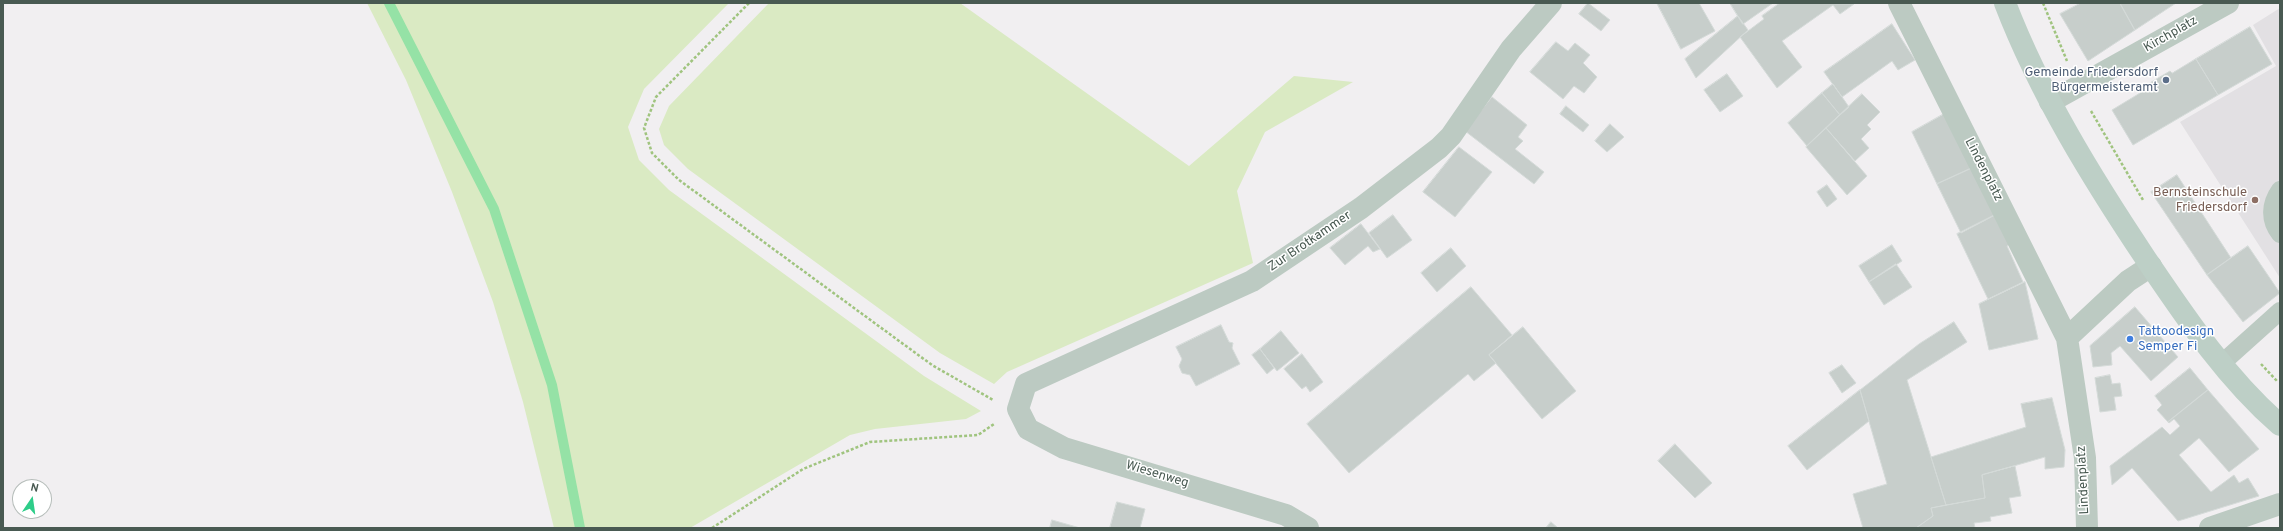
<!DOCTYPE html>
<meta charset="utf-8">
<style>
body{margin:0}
#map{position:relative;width:2283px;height:531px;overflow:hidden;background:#f1eff1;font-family:Overpass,sans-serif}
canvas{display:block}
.frame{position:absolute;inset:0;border:4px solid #495a52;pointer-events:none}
.north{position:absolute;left:12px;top:479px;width:40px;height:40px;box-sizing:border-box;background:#fff;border:1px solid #b6bdba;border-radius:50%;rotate:13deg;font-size:11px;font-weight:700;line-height:16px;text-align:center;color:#495a52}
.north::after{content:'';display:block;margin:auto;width:14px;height:18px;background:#2ecd89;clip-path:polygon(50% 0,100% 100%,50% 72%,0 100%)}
</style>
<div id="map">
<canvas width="2283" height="531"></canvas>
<div class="frame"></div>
<div class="north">N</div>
</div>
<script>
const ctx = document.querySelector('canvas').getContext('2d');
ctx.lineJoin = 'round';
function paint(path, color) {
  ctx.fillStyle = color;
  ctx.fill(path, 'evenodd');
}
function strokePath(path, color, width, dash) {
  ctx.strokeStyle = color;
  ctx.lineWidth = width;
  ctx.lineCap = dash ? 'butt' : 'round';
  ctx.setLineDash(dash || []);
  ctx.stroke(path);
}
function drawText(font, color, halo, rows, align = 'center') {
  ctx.font = font + ' Overpass,sans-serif';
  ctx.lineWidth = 3;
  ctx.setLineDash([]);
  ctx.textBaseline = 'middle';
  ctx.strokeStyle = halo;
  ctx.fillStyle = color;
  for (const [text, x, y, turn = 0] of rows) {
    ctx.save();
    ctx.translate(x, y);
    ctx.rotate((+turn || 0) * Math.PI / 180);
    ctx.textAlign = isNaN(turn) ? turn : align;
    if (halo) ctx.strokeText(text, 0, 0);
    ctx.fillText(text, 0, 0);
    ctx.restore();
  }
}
paint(new Path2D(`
 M2280,8V278L2180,122L2276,66L2253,25Z`), '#e2e0e3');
paint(new Path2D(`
 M367,3H729L644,89L628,127L639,160L669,190L924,376L981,411L966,419L875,429L850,435L690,528H554L523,402L493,302L452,192L406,80Z
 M769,3H960L1189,166L1294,76L1353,82L1265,132L1237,191L1253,263L1007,372L994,384L940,353L688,169L664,145L659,129L669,106Z`), '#daeac3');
strokePath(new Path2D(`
 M389,3L494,209L552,385L580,528`), '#95e2a6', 10);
const building = new Path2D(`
 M1588,3L1610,20L1601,31L1579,14Z
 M1657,3H1699L1715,31L1681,49Z
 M1730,3H1773L1743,24Z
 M1780,3L1854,4L1840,14L1833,5L1782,41L1802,67L1777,88L1740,37L1764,19L1762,16Z
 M2081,3H2120L2135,30L2088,61L2060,14Z
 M2120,3H2176L2135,30Z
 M1738,16L1748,30L1696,78L1685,59Z
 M1892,24L1915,60L1898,70L1892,61L1842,97L1824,72Z
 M2250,27L2272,64L2218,95L2196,59Z
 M1556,42L1568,51L1575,43L1590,55L1583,63L1597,77L1584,93L1574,86L1563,99L1530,72Z
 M2196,59L2218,95L2133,145L2112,110L2150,87L2148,84L2170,71L2172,73Z
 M1727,74L1743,96L1720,112L1704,90Z
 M1833,84L1849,107L1840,115L1822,93Z
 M1822,93L1840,115L1807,146L1788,123Z
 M1862,94L1880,112L1867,125L1871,129L1861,139L1869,148L1855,161L1826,128Z
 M1492,97L1527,125L1518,137L1523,141L1515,149L1544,172L1534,184L1465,131Z
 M1566,106L1589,125L1583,132L1560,114Z
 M1944,114L1972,168L1937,184L1912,132Z
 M1610,124L1624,137L1607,152L1595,141Z
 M1826,128L1867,176L1847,195L1806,147Z
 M1459,147L1492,172L1455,217L1423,192Z
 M1972,168L1997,214L1961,233L1937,184Z
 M2177,175L2231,258L2207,275L2151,192Z
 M1827,185L1837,199L1827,207L1817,192Z
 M1997,214L2010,244L2007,246L2023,282L1988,299L1957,234Z
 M1393,215L1412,240L1387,258L1369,233Z
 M1361,224L1380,249L1373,252L1368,246L1345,265L1330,248Z
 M1892,245L1902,261L1869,282L1859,266Z
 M2248,246L2280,293L2243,322L2207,275Z
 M1451,248L1466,266L1437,292L1421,273Z
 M1896,264L1912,287L1884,305L1869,282Z
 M2025,282L2038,339L1989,350L1979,304Z
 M1471,287L1512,335L1489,355L1496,363L1474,381L1468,374L1349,473L1307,424Z
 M2135,307L2178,357L2151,381L2120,346L2111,353L2112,365L2093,367L2090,346Z
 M1954,322L1967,342L1907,380L1946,505L1931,508L1933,516L1916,528H1863L1853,494L1887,484L1860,390L1919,344Z
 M1221,325L1229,342L1233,343L1232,348L1240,364L1196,386L1190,375L1182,373L1179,366L1182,359L1176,347Z
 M1523,327L1576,391L1542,419L1489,355Z
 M1281,331L1299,353L1277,371L1260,349Z
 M1260,349L1274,368L1267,374L1252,355Z
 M1302,354L1323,382L1310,392L1306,386L1302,389L1284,369Z
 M1842,365L1856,383L1842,393L1829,373Z
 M2190,368L2208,390L2168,422L2157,410L2162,405L2155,396Z
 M2110,375L2112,384L2120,383L2122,396L2114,397L2116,410L2100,412L2095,378Z
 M1860,390L1869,421L1807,470L1788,446Z
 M2208,390L2259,449L2229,472L2199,438L2179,455L2211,492L2234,475L2239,483L2248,478L2259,496L2178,521L2132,468L2112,485L2110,466L2162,427L2170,435L2180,426L2174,419L2169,423L2168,422Z
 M2052,398L2065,450L2064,467L2045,469V457L1982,475L1985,498L1946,505L1931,457L2026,427L2021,404Z
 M1675,444L1712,483L1695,498L1658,461Z
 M2015,466L2021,496L2009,498L2012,513L1990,517L1991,521L1974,523L1975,528H1916L1933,516L1931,508L1985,498L1982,475Z
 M1117,502L1145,509L1140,528H1110Z
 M1052,520L1080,528H1050Z
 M1551,522L1558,528H1546Z`);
paint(building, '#c7cecb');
strokePath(building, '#d4dad8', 1);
strokePath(new Path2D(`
 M749,3L656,97L644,128L652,153L679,180L932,365L993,400
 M2043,3L2067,61
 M2091,111L2143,200
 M2261,364L2277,381
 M712,528L803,469L870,442L978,435L994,424`), '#a0c47f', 2.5, [3, 2]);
strokePath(new Path2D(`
 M2280,190C2270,204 2269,220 2280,234
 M2221,364L2280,311`), '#bccac2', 18);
strokePath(new Path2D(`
 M1899,3L2067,338L2085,458L2087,528
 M2050,102L2228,3
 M2067,338L2128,281L2151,266
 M1308,528L1286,515L1064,448L1028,429L1018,409L1026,384L1252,281L1361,208L1439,148L1451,136L1511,49L1551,3
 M2210,528L2280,504`), '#bccac2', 22);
strokePath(new Path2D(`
 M2005,3C2040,94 2092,178 2146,259C2186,318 2226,378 2280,425`), '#bdcfc6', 22);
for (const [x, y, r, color] of [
 [2166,80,4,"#5c6f8a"],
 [2255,200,4,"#8d6e63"],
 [2130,339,4,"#3f7fe0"]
]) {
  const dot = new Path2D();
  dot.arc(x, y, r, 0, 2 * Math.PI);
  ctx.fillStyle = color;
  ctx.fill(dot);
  strokePath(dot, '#fff', 1.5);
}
drawText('13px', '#495a52', '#fff', [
 ["Kirchplatz",2171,35,-30],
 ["Lindenplatz",1983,170,63],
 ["Zur Brotkammer",1310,242,-34],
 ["Wiesenweg",1157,475,17],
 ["Lindenplatz",2084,480,-93]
]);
drawText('13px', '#4e5e75', '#fff', [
 ["Gemeinde Friedersdorf",2158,73],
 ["Bürgermeisteramt",2158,88]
], 'right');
drawText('13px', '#785e54', '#fff', [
 ["Bernsteinschule",2247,193],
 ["Friedersdorf",2247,208]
], 'right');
drawText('13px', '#366cbe', '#fff', [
 ["Tattoodesign",2138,332],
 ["Semper Fi",2138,347]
], 'left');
</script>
